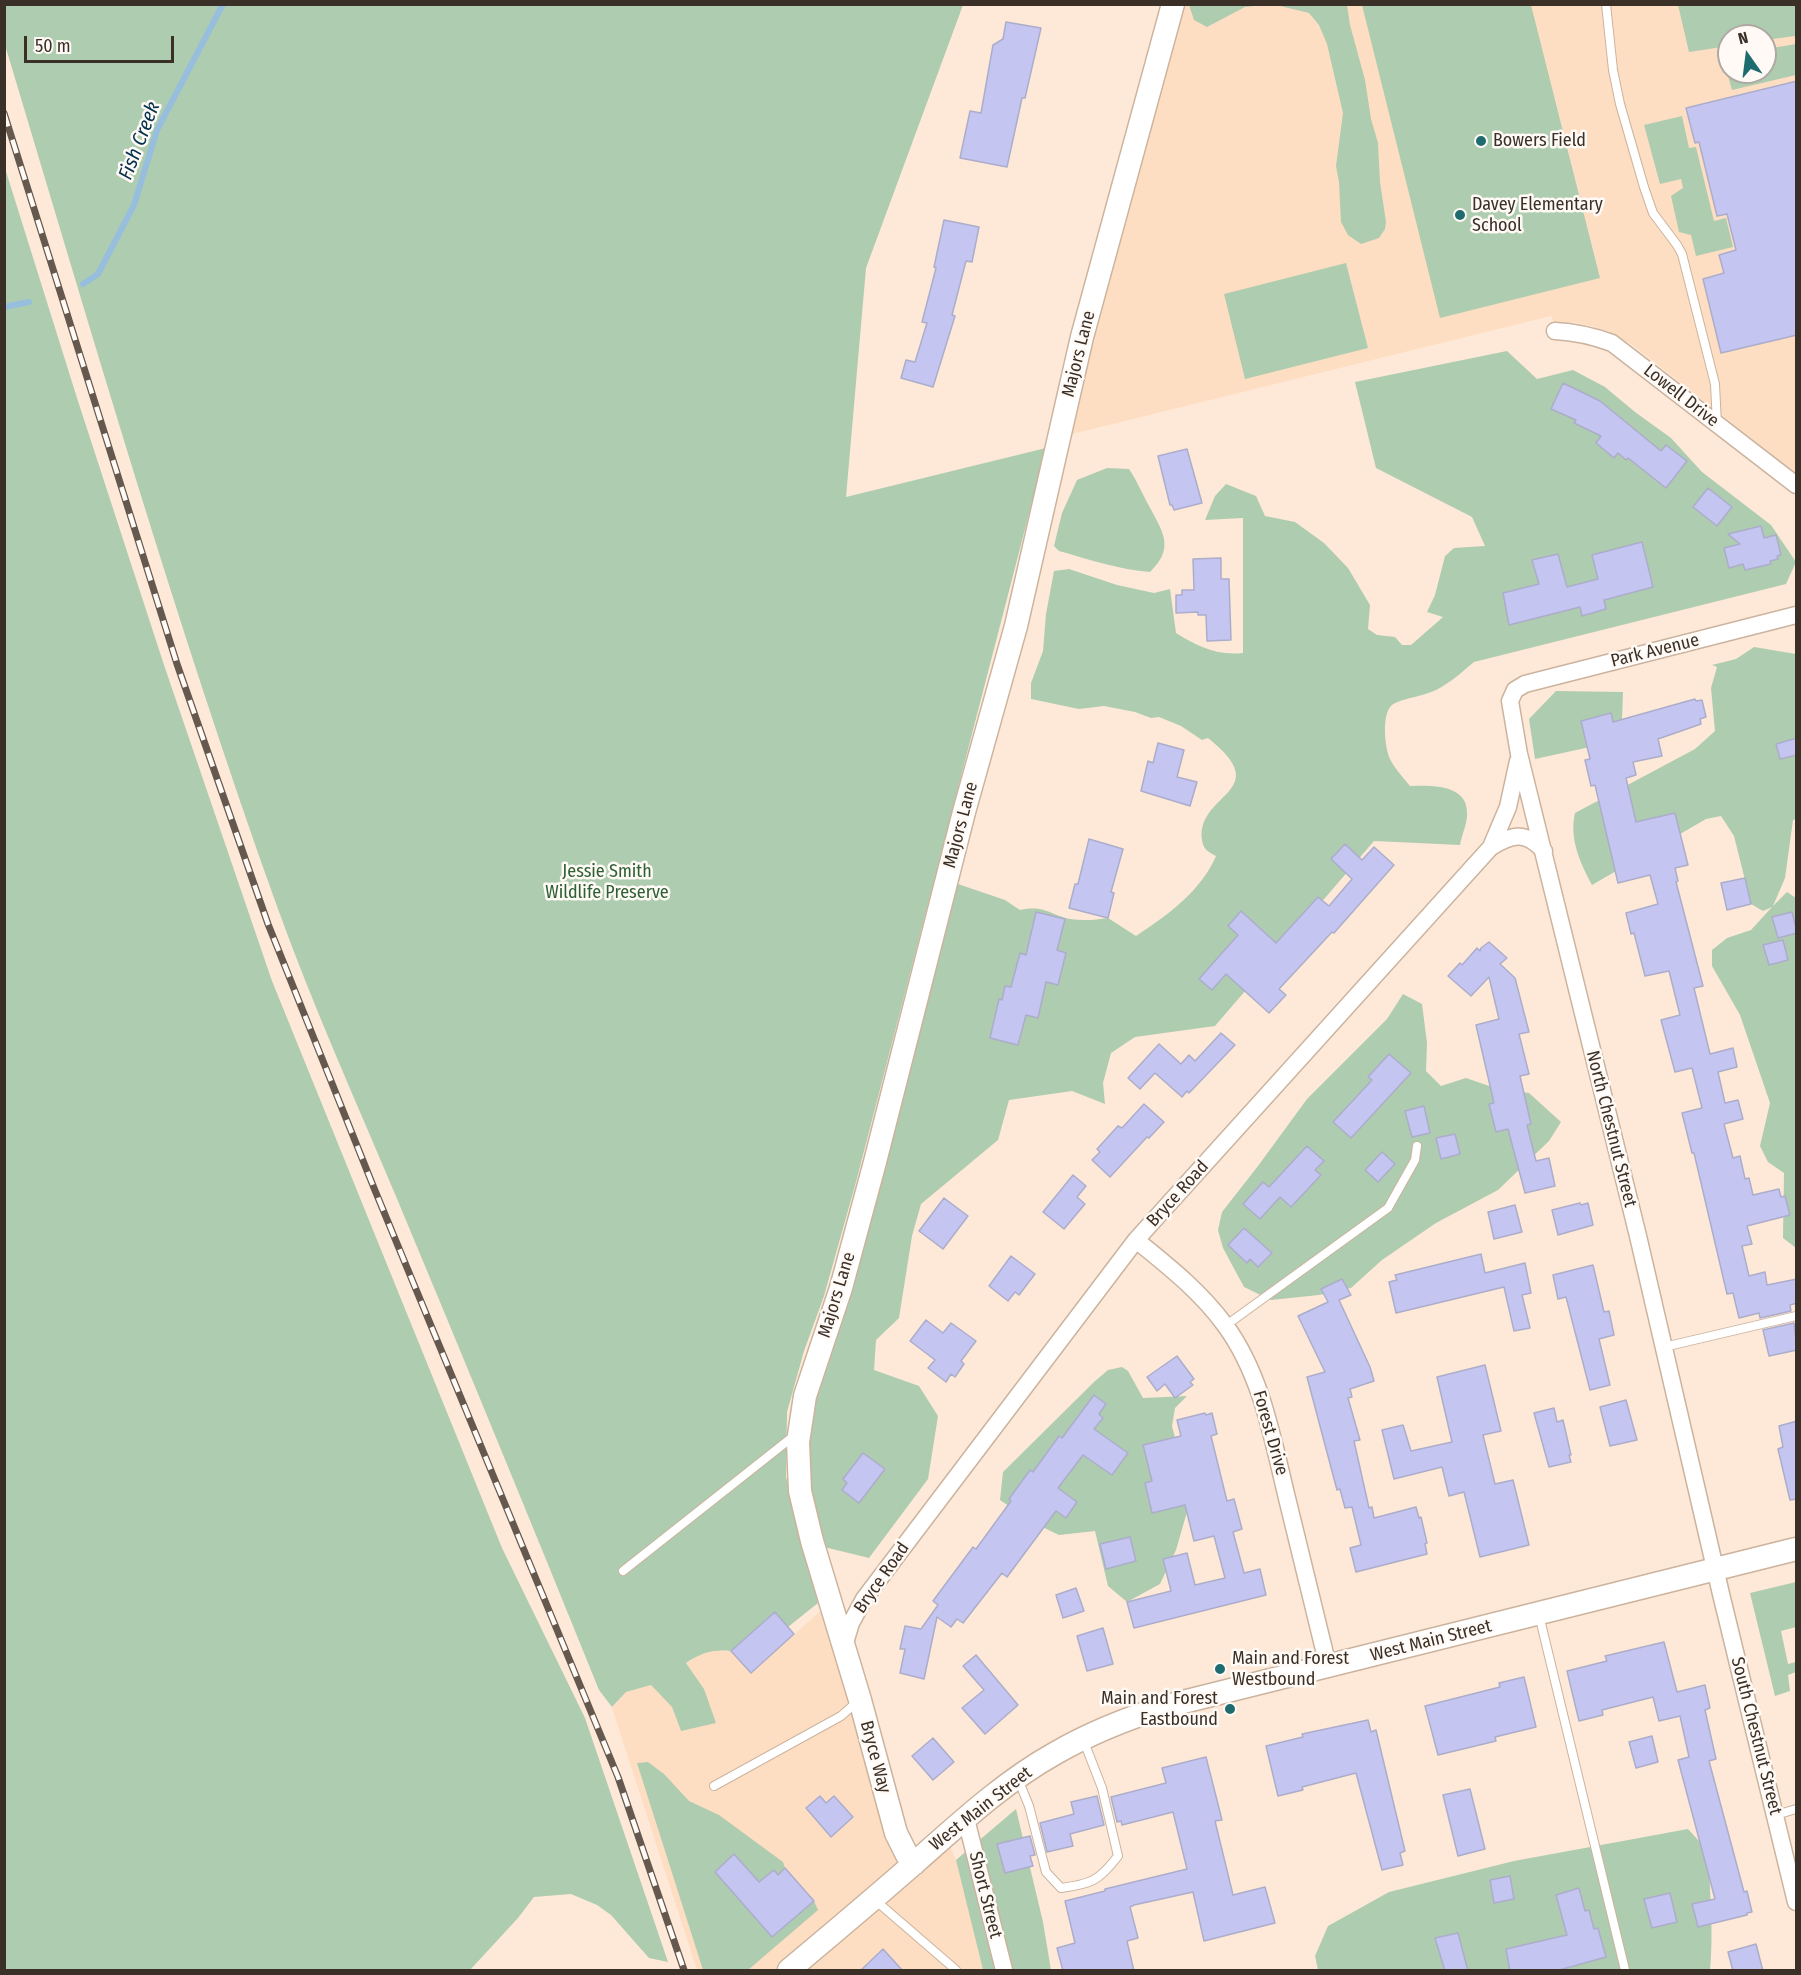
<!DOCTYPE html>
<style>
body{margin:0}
#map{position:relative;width:1801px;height:1975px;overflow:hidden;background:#fee9d8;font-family:"Fira Sans Condensed",sans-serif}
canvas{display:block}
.frame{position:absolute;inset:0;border:6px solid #3a3028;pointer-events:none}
.north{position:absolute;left:1717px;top:24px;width:60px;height:60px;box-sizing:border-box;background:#fffaf5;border:2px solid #b0a9a3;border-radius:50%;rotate:346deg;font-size:16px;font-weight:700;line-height:24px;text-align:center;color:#3a3028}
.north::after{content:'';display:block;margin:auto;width:21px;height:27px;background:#1f6c70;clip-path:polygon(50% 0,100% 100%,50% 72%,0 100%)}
.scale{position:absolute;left:24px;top:36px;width:150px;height:27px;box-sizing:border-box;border:3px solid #3a3028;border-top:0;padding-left:8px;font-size:18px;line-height:21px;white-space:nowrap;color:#3a3028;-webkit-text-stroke:4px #fffaf5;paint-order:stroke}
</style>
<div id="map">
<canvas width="1801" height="1975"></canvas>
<div class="frame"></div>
<div class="north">N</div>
<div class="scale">50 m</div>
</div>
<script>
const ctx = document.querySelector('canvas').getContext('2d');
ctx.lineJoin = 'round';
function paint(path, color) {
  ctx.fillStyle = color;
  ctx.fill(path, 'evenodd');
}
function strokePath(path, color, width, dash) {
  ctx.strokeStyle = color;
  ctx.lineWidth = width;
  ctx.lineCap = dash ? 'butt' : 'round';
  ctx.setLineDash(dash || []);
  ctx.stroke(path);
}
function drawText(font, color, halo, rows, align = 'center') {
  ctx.font = font + ' "Fira Sans Condensed",sans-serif';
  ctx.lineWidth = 5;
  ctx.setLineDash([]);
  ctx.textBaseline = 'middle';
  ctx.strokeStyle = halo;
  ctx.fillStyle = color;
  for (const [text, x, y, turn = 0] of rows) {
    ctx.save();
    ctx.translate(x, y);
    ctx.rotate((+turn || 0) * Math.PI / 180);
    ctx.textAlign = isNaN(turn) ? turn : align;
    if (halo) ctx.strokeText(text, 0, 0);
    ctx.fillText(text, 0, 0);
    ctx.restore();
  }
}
paint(new Path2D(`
 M1180,5H1694L1706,49L1729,46V72H1765V40L1796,36V473L1631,344L1592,326L1573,322L1554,323L1551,316L1068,435L1092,327Z
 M826,1606L908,1863L780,1970H697L612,1708L626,1692L651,1685L672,1707L681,1731L704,1689L686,1664L700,1654L716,1650L731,1651L751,1673Z
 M946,1835L958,1866L983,1970H789Z`), '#fedec3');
paint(new Path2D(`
 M4,5H963L866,268L846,497L1046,448L856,1182L824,1296L804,1351L787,1412L786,1477L818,1603L788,1627L775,1612L731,1651C712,1649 701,1653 686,1663L704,1689L716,1723L681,1731L672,1707L651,1685L626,1692L612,1707L599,1690C532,1524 464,1359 395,1194C355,1099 313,1006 278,909C176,625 92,334 5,45Z
 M1189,5V4L1264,5L1245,7L1207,27L1194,20Z
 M1276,5H1347L1350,25L1365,80L1371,119L1378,143L1380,182L1386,222L1385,229L1379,238L1361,244L1348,235L1341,222L1339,182L1336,166L1343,113L1327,44L1319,25L1309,13Z
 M1362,5H1531L1600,278L1440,318Z
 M1678,5H1796V36L1765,40V36H1729V46L1689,52Z
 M1796,44V75L1732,90L1728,76L1735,74V72H1765L1766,49Z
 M1682,116L1689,148L1696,147L1714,221L1726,218L1733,247L1696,256L1691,235L1679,232L1671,196L1683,188L1681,179L1660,184L1644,125Z
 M4,165L77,398L164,665L272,981L502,1548L585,1718L668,1962L649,1958L611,1915L597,1905L571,1894L534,1897L518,1918L470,1970H5Z
 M1346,263L1368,348L1245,379L1224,294Z
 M1507,351L1537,379L1573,370L1605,387L1635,412L1671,438L1702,472L1771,525L1796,562L1786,584L1474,662C1462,672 1450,683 1436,690C1425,696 1399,699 1392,705C1381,714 1385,748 1390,759C1395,769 1403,777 1410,786C1430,785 1467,784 1467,812C1468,822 1462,834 1460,845L1374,841L1215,1026L1135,1037L1111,1053L1103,1083L1105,1104L1072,1091L1009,1100L998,1140L921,1204L912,1236L899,1318L876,1340L874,1370L919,1386L938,1416L928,1479L869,1558L820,1546L810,1490L807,1441L814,1395L955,883L1005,900L1020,910C1045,905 1048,914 1070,919C1083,921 1096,920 1108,918L1136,936C1168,915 1201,891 1216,856C1208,852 1203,849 1202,840C1196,792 1277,793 1208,738L1202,740L1181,726L1159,717L1151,718L1135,712L1104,706L1079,709L1031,699V683L1043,651L1046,614L1054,571L1069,569L1117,585L1154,593L1170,589L1176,633C1197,646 1217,656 1243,653V518L1205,520L1215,496L1226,484L1256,496L1265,516L1295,522L1324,543L1348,568L1370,605L1368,629L1377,635L1395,637L1402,645H1411L1443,617L1427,612L1435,595L1445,556L1454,548L1485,546L1472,517L1376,468L1355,382Z
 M1107,468L1129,469C1137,481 1142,493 1149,506C1163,532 1175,548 1150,572C1120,570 1088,559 1059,551L1054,546L1062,513L1077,480Z
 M1754,647L1796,654V819L1793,820L1785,878L1773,906L1787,892L1796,898V1248L1783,1238L1784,1173L1768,1162L1760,1146L1770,1103L1740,1015L1712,966V950L1727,938L1751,930L1772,907L1763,911L1751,904L1734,836L1721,816L1706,819L1592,885C1580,863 1569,838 1575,813L1695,749L1715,731L1711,688L1717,667L1712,665L1736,659Z
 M1556,691L1623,692L1622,719L1627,739L1535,759L1529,719Z
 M1403,994L1422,1004L1427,1043L1426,1071L1441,1086L1466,1078L1495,1088L1529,1093L1561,1122L1549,1141L1498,1190L1436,1223L1382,1260L1351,1288L1319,1295L1271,1300L1244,1287L1223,1248L1218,1230L1222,1212L1258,1166L1307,1099L1387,1019Z
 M1122,1367L1128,1371L1143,1398L1187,1396L1175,1408L1172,1426L1191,1498L1176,1550L1160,1584L1127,1602L1108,1586L1095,1531L1059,1535L1034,1523L1000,1500L1003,1472L1094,1382L1108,1370Z
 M1796,1582V1627L1781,1631L1788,1664L1796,1662V1672L1788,1675L1790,1691L1775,1696L1750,1593Z
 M648,1762L664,1774L689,1801L719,1815L783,1862L785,1868L814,1901L818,1910L748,1970H703L637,1763Z
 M1016,1809L1043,1922L1051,1970H983L956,1860Z
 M1688,1829L1709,1852C1709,1892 1714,1931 1710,1970H1318L1315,1956L1328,1926L1389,1892L1514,1861Z`), '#aeccaf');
strokePath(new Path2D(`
 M83,284L98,274L134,205L157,130L223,4
 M4,307L29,302`), '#97bfdd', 6);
const building = new Path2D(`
 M1006,22L1041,28L1025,98H1022L1007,167L960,158L970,111L981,113L993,45L1003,39Z
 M1797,81V335L1721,353L1703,279L1724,273L1719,255L1736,250L1727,214L1717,216L1699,142L1695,143L1686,108Z
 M944,220L979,227L972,262L966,261L952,315L955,316L933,387L901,378L906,360L915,362L927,323L922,322L936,268L934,267Z
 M1563,383L1600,401L1661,451L1666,445L1687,461L1666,488L1628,458L1626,460L1618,453L1614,458L1596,443L1601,436L1574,423L1576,420L1551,409Z
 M1187,449L1202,503L1174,510L1172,505H1170L1158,456Z
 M1708,488L1732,507L1717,526L1693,507Z
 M1761,526L1764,538L1776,535L1781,555L1777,556L1778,559L1770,561L1771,564L1745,570L1743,564L1729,568L1724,548L1740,544L1728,534Z
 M1642,542L1653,587L1604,600L1606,609L1582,616L1580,607L1509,625L1503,593L1539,584L1532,560L1558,554L1567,587L1598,579L1592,555Z
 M1221,558V579H1229L1231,640L1207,641L1206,615H1198V612L1176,613V595H1182V590H1194L1193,559Z
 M1695,699L1696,701L1702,700L1706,717L1700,719L1701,724L1658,739L1662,756L1633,762L1636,775L1626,778L1636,822L1675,813L1688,865L1675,868L1678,881L1676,882L1703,986L1694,988L1710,1054L1733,1048L1737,1067L1718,1072L1725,1103L1738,1100L1743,1119L1724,1124L1733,1158L1740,1156L1745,1179L1749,1178L1753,1195L1779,1189L1781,1197L1785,1196L1790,1215L1747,1226L1752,1244L1742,1246L1749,1276L1765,1272L1767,1285L1797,1279V1303L1790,1305L1791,1311L1760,1318L1759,1313L1739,1318L1733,1293L1727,1294L1694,1153H1692L1682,1113L1702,1108L1692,1068L1675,1072L1661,1020L1680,1015L1669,971L1645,976L1634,933L1631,934L1626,913L1658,904L1650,875L1618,883L1595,785L1591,786L1585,760L1590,759L1581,721L1611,713L1613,722Z
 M1797,738V755L1780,759L1776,744Z
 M1158,743L1184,750L1177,777L1197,782L1190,806L1141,791L1148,761L1153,763Z
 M1089,839L1123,849L1111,892L1114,893L1108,918L1069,908L1075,884H1078Z
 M1345,844L1362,860L1374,847L1394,865L1334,933L1332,932L1279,989L1286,995L1269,1013L1226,974L1212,990L1199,979L1238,935L1228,926L1241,911L1276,943L1318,897L1329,906L1352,879L1331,859Z
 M1745,878L1751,904L1727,910L1721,883Z
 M1036,912L1065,919L1057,950L1066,953L1058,985L1046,982L1038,1018L1026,1015L1018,1045L990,1038L999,999L1002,1000L1005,986L1011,987L1020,953L1026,955Z
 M1792,912L1797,933L1778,938L1772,917Z
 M1783,940L1788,960L1769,965L1763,945Z
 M1489,942L1507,958L1500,964L1515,978L1529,1032L1519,1034L1529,1074L1520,1076L1531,1124L1527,1125L1536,1161L1549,1158L1555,1186L1525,1193L1508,1129L1496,1132L1489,1104L1494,1103L1476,1025L1499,1019L1489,977L1471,996L1448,976L1460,963L1462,965L1477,948L1480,951L1481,948Z
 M1221,1033L1235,1045L1189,1093L1187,1091L1182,1097L1155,1073L1140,1089L1128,1078L1159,1044L1181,1064L1189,1055L1195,1061Z
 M1389,1054L1411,1073L1351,1138L1333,1122L1372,1080L1368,1077Z
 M1144,1104L1164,1122L1149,1138L1147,1137L1110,1177L1092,1160L1100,1152L1097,1149L1118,1126L1122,1128Z
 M1424,1106L1430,1133L1412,1137L1405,1111Z
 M1455,1134L1460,1154L1441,1159L1436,1138Z
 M1307,1146L1324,1161L1315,1170L1321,1175L1291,1207L1280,1197L1260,1219L1243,1204L1263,1182L1269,1187Z
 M1382,1152L1395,1164L1378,1182L1365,1170Z
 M1073,1175L1086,1186L1077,1197L1085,1204L1064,1229L1043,1212Z
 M944,1198L968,1216L943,1249L919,1231Z
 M1580,1203L1581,1205L1588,1203L1593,1225L1558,1235L1552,1210Z
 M1515,1205L1522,1232L1494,1239L1488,1212Z
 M1244,1228L1272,1253L1258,1267L1250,1259L1247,1263L1228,1245Z
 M1481,1254L1485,1273L1525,1263L1531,1293L1522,1295L1530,1328L1514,1331L1504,1287L1396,1313L1389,1282L1397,1280L1395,1275Z
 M1011,1256L1035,1274L1019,1295L1015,1292L1008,1301L989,1286Z
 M1593,1265L1604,1312L1609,1311L1614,1335L1599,1339L1610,1385L1590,1390L1566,1297L1558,1299L1553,1275Z
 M1342,1279L1351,1295L1339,1300L1370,1367L1374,1381L1350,1389L1352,1397L1348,1398L1360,1440L1354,1441L1369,1508L1372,1507L1374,1518L1416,1507L1419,1518L1421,1517L1427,1543L1425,1544L1427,1554L1356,1572L1350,1548L1361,1545L1352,1507L1345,1508L1340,1489L1337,1490L1307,1377L1325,1372L1298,1316L1328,1302L1321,1289Z
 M926,1320L943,1333L951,1323L976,1341L961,1361L964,1364L955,1377L951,1374L946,1382L928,1368L935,1360L910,1341Z
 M1794,1323L1797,1350L1769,1356L1763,1330Z
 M1177,1356L1194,1379L1190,1382L1193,1385L1175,1398L1165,1384L1157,1391L1147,1377Z
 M1485,1365L1501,1431L1483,1435L1495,1484L1513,1480L1529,1545L1480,1557L1464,1492L1449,1496L1442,1467L1394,1479L1382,1430L1403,1425L1411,1451L1452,1442L1437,1377Z
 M1094,1395L1106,1404L1099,1414L1103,1418L1094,1429L1128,1453L1112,1475L1083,1455L1058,1488L1077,1502L1066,1518L1056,1511L1007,1577L1002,1573L963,1623L957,1619L951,1627L937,1617L924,1679L900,1673L905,1649H900L905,1626L921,1629L938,1605L933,1601L973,1547L976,1549L1011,1501L1009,1499L1030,1470L1033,1472L1059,1436L1062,1438Z
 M1626,1400L1637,1440L1610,1446L1600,1407Z
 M1554,1408L1557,1422L1563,1420L1571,1455H1569L1571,1462L1549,1467L1534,1413Z
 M1205,1413L1206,1415L1212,1413L1217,1434L1211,1436L1227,1501L1234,1499L1242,1529L1233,1532L1244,1573L1260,1569L1266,1595L1134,1628L1127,1602L1171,1591L1163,1559L1187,1553L1195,1585L1225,1578L1214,1536L1194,1541L1185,1505L1152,1513L1145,1483L1152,1481L1143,1445L1181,1436L1177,1420Z
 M1797,1421V1499L1790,1500L1778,1449L1783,1447L1779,1426Z
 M863,1453L885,1469L859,1503L842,1490L847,1483L843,1479Z
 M1130,1537L1136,1561L1106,1569L1100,1544Z
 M1076,1588L1084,1611L1063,1618L1056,1595Z
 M775,1612L794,1634L751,1673L731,1651Z
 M1103,1628L1113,1664L1087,1671L1077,1636Z
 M1664,1642L1677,1692L1705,1685L1710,1708L1705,1710L1716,1759L1709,1761L1744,1892L1747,1891L1752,1912L1747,1913V1915L1698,1927L1692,1904L1715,1899L1678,1760L1689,1757L1680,1716L1659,1721L1653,1697L1602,1710L1603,1715L1579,1721L1567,1671L1607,1661L1605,1656Z
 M976,1655L1018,1705L985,1734L962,1708L984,1690L963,1666Z
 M1524,1677L1536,1727L1495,1737L1496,1741L1438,1755L1425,1706L1500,1687L1499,1683Z
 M1368,1720L1371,1732L1376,1730L1405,1851L1400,1853L1403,1865L1382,1870L1356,1773L1302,1787L1303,1790L1278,1796L1266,1746L1303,1737L1302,1734Z
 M1652,1736L1658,1762L1636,1768L1629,1742Z
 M933,1738L954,1762L933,1780L912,1756Z
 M1206,1757L1222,1820L1215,1821L1233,1895L1265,1887L1275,1923L1204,1941L1193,1892L1134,1905L1130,1907L1138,1938L1127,1941L1134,1971H1063L1057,1948L1075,1943L1065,1901L1105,1891V1889L1187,1869L1173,1812L1122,1825L1121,1821L1117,1822L1111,1797L1166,1783L1162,1768Z
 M1470,1789L1485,1849L1458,1856L1443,1795Z
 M820,1796L826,1803L834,1796L853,1817L831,1837L806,1808Z
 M1097,1796L1104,1825L1070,1834L1073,1846L1047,1852L1040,1823L1074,1814L1071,1802Z
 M1030,1836L1035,1855L1030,1856L1033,1866L1005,1873L997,1844Z
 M734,1854L759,1882L774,1870L778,1875L785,1868L814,1901L772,1937L715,1872Z
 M1510,1876L1514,1899L1494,1903L1490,1880Z
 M1579,1888L1585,1911L1589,1910L1594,1929L1598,1928L1606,1957L1556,1971H1510L1506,1949L1567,1935L1556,1895Z
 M1670,1893L1677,1922L1652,1928L1644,1899Z
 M1458,1933L1468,1971H1445L1435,1938Z
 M1756,1944L1763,1971H1733L1728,1952Z
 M883,1949L903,1971H860Z`);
paint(building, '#c4c5f1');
strokePath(building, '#acadca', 1.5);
const lane = new Path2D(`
 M1606,4L1613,70L1620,104L1644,187L1653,213L1677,245L1682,254L1715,384L1717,424
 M1225,1326L1388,1208L1415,1160L1417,1146
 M1664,1347L1796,1316
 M623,1571L795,1435
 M1539,1615L1625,1970
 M1018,1779L1029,1806L1046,1872L1061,1888C1091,1884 1099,1881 1118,1856L1102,1788L1083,1739
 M714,1786L841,1716L857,1702
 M1776,1815L1796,1809
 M875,1900L956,1970`);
const street = new Path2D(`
 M1555,331C1576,332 1593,336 1612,343L1796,485
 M1796,615L1525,684L1515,690L1510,701L1519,754L1638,1236L1721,1594L1796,1902
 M1491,847C1513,834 1526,831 1544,851
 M1136,1240C1168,1266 1200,1291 1225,1325C1261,1374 1272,1436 1286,1494C1300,1551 1314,1609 1328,1666
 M844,1646L851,1623L864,1599L1136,1240L1491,847L1508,807L1518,761
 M966,1819L1004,1970`);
const secondary = new Path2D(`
 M914,1864L907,1855L896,1833L860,1700L812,1541L800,1491L798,1442L805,1396L841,1288L875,1162L964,812L1016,626L1082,337L1173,4
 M789,1970C832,1934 875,1898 918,1860C960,1823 1004,1782 1054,1754C1090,1733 1128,1718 1167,1706L1796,1549`);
strokePath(lane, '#cbb39e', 10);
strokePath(street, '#cbb39e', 19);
strokePath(secondary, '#cbb39e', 25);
strokePath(lane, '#fff', 8);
strokePath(street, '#fff', 16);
strokePath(secondary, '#fff', 22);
const rail = new Path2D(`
 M4,113L177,664L268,924L374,1188L618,1777L684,1970`);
strokePath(rail, '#65594f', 7);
strokePath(rail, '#fffaf5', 4.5, [14]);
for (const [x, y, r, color] of [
 [1481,141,6,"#1f6c70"],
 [1460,215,6,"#1f6c70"],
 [1220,1669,6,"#1f6c70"],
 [1230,1709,6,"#1f6c70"]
]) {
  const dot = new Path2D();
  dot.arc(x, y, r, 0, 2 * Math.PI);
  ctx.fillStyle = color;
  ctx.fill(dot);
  strokePath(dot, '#fffaf5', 2);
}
drawText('18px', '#3a3028', '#fffaf5', [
 ["Bowers Field",1493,141],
 ["Davey Elementary",1472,205],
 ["School",1472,226],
 ["Main and Forest",1232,1659],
 ["Westbound",1232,1680],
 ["Main and Forest",1218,1699,"right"],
 ["Eastbound",1218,1720,"right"]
], 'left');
drawText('18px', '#3a3028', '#fffaf5', [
 ["Majors Lane",1079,354,-76],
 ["Lowell Drive",1681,396,38],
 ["Park Avenue",1655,651,-14],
 ["Majors Lane",961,825,-75],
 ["North Chestnut Street",1611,1129,76],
 ["Bryce Road",1178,1194,-48],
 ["Majors Lane",837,1295,-73],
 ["Forest Drive",1270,1433,74],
 ["Bryce Road",882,1578,-55],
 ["West Main Street",1431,1641,-14],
 ["South Chestnut Street",1756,1736,76],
 ["Bryce Way",875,1757,75],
 ["West Main Street",981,1809,-38],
 ["Short Street",985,1895,76]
]);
drawText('18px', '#2d6034', '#fffaf5', [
 ["Jessie Smith",607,872],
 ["Wildlife Preserve",607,893]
]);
drawText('italic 20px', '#00314f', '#fffaf5', [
 ["Fish Creek",140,141,-69]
]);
</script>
